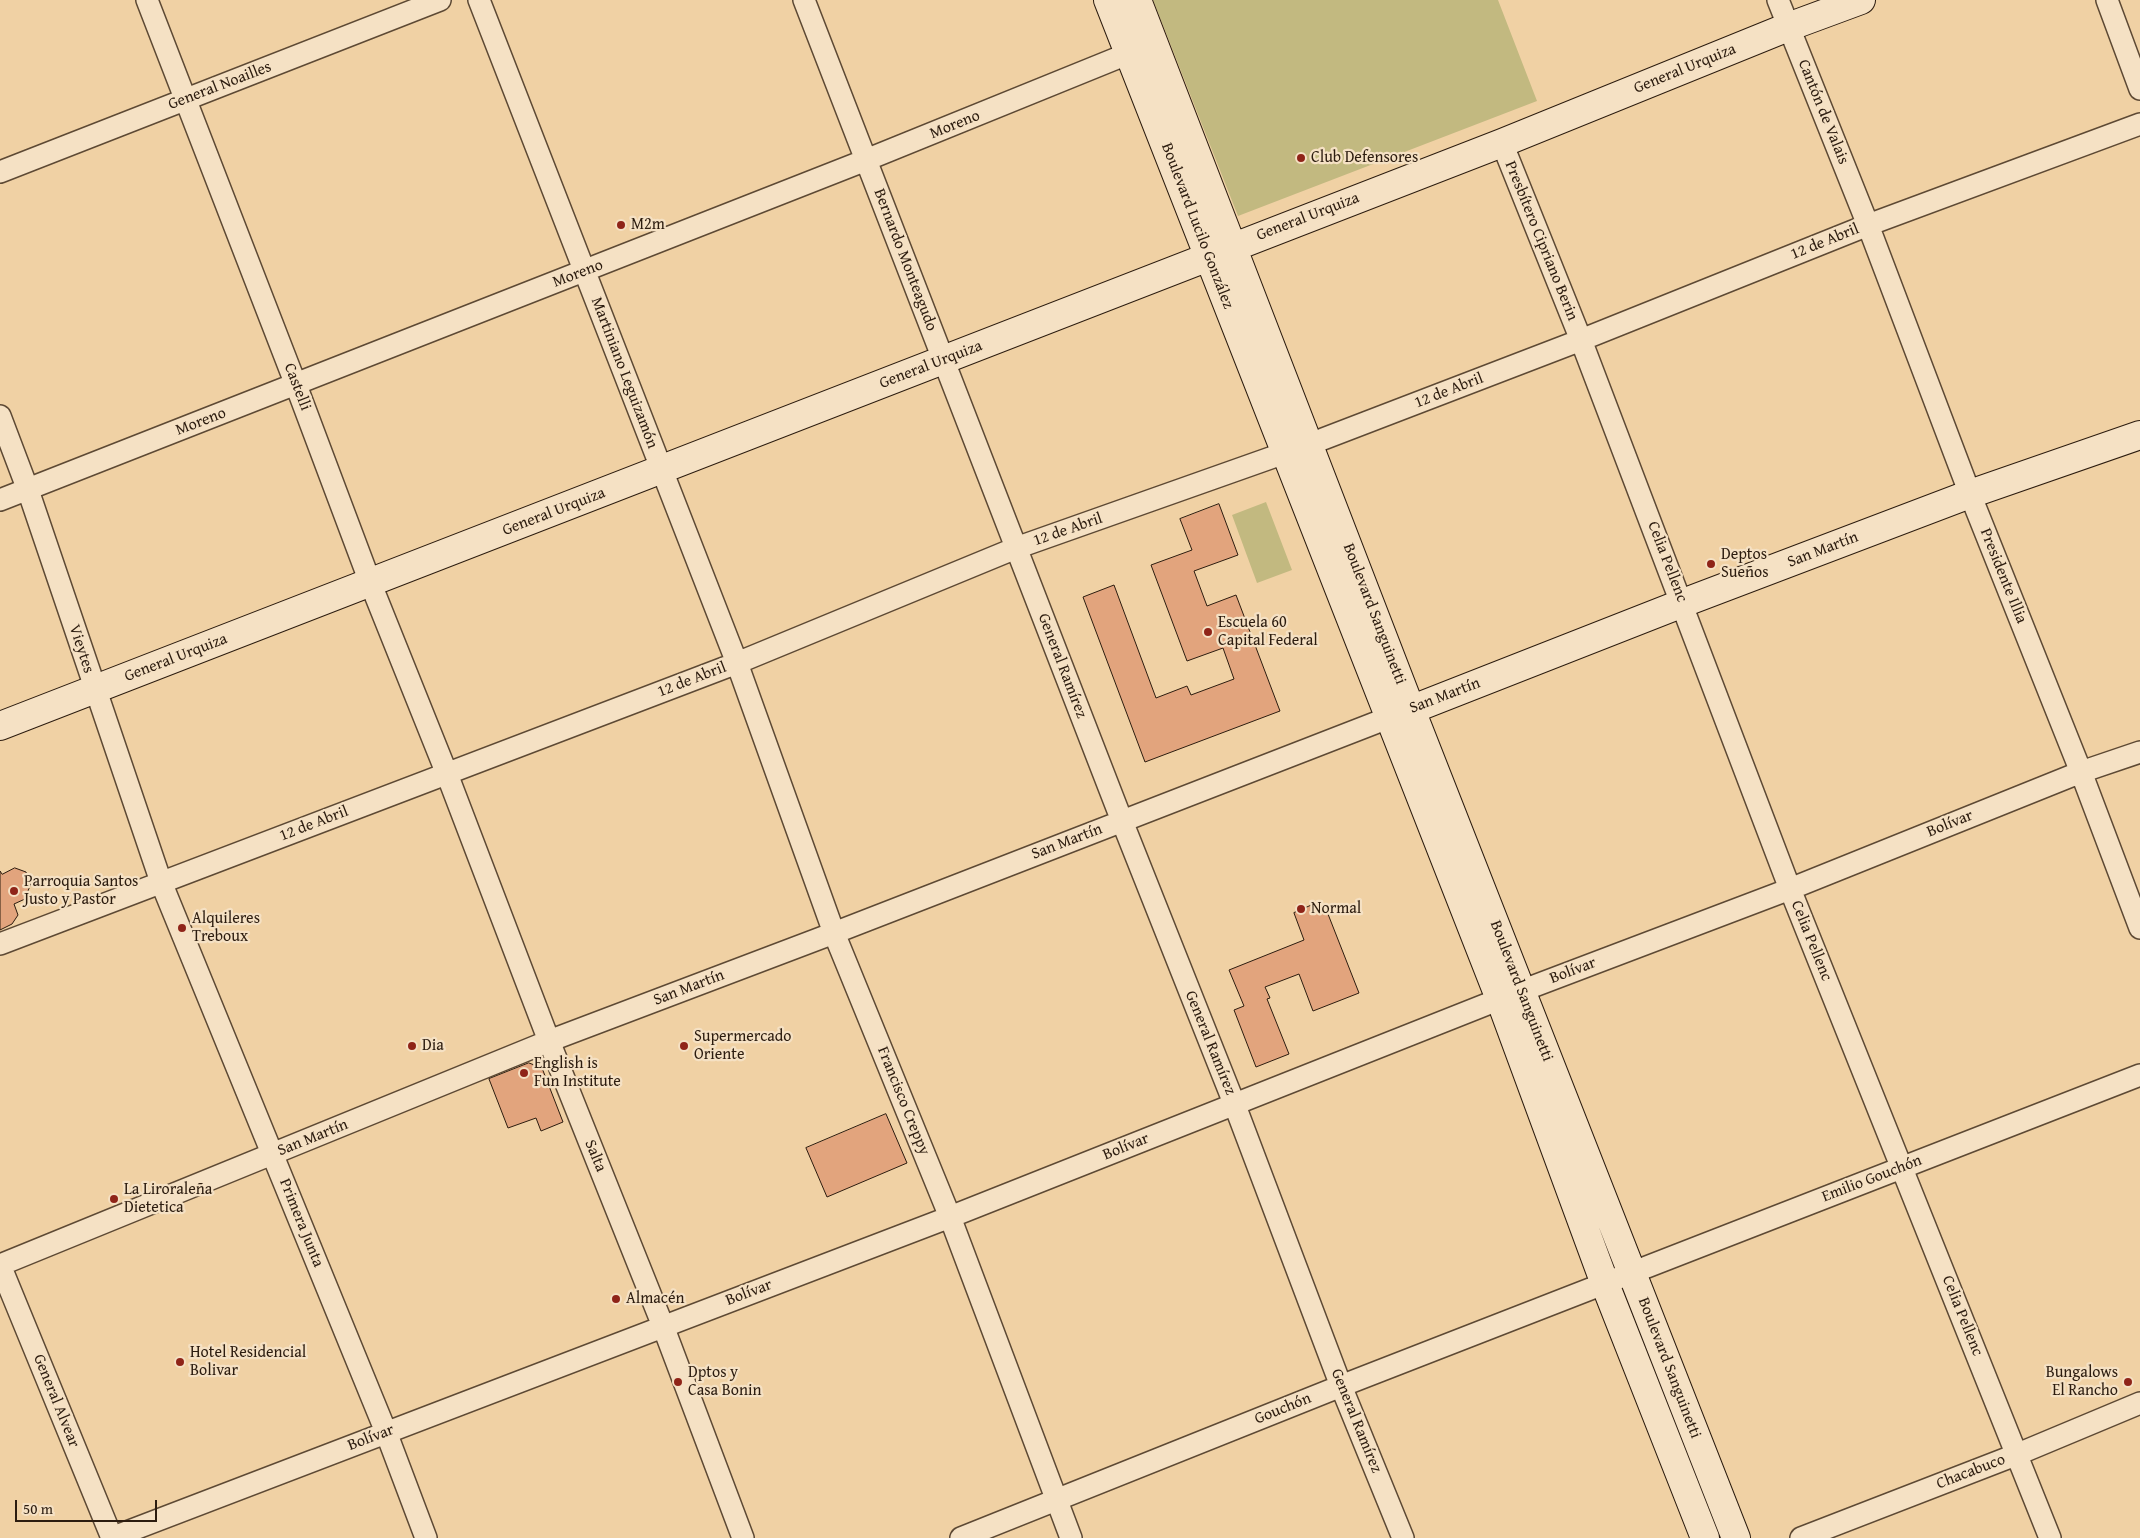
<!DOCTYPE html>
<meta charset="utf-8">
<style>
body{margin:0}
#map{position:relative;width:2140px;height:1538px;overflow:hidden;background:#f0d1a4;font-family:"Gentium Book Plus",serif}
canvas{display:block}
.scale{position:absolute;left:15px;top:1500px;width:142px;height:22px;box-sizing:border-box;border:2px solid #2c1c0f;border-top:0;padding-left:6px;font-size:15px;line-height:18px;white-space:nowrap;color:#2c1c0f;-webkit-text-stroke:4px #f5e1c4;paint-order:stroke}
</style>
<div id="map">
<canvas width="2140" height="1538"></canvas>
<div class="scale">50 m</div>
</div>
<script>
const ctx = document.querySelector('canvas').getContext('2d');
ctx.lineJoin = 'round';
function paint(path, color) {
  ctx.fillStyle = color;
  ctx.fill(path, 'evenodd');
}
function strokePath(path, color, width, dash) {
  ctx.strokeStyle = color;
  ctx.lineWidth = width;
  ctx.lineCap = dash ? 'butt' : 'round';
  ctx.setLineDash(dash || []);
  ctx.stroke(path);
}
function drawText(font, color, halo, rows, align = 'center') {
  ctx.font = font + ' "Gentium Book Plus",serif';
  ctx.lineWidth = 4.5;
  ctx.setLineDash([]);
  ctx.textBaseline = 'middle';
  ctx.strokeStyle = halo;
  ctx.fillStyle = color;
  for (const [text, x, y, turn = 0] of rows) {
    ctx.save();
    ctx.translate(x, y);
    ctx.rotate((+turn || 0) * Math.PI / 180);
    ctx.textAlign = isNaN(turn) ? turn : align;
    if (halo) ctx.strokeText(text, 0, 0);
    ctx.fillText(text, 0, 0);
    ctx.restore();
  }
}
paint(new Path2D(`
 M1153,0H1498L1537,101L1238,216Z
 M1266,502L1292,570L1257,583L1232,515Z`), '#c2b980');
const building = new Path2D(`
 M1219,504L1238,555L1194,571L1207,606L1236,595L1280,711L1145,762L1083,597L1114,585L1156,698L1187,686L1191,695L1234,679L1223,648L1187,661L1151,565L1192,550L1180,519Z
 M15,868L26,872L31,883L25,899L14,904L18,915L12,924L0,930V871L2,874Z
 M1317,903L1321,911L1326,909L1359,993L1313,1011L1299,974L1265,987L1270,998L1267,999L1289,1054L1256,1067L1234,1010L1244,1006L1229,970L1304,940L1294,913Z
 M529,1063L542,1068L563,1122L541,1131L536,1118L508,1128L489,1079Z
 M886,1114L907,1163L827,1197L806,1148Z`);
paint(building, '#e2a47d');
strokePath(building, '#2c1c0f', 1);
const street = new Path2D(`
 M147,0L296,385L370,582L447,774L549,1041L663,1326L743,1538
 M479,0L737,663L834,933L950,1217L1071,1538
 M804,0L1122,821L1234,1103L1341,1386L1403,1538
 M1778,0L1868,225L1970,494L2081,772L2140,928
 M2107,0L2140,89
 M1502,143L1581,340L1790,889L2050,1538
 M0,172L440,0
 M0,416L28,490L161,882L386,1432L426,1538
 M0,500L866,160L1142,48
 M0,944L737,663L1016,548L1310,444L1581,340L1868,225L2140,124
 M0,1265L549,1041L834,933L1388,718
 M0,1265L112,1538
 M111,1538L950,1217L1500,999L1790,889L2081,772L2140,752
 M961,1538L1341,1386L2140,1075
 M1801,1538L2018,1454L2140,1403`);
const secondary = new Path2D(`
 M1108,0L1500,999L1605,1284L1705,1538
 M1137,0L1411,710L1736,1538
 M1395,716L1683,603L1970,494L2140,435
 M0,726L1502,143L1788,27L1861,0`);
strokePath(street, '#5d4934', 24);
strokePath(secondary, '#2c1c0f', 30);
strokePath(street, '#f5e1c4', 21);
strokePath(secondary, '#f5e1c4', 28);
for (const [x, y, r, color] of [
 [1301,158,5,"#8f2418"],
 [621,225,5,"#8f2418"],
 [1711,564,5,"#8f2418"],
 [1208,632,5,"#8f2418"],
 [14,891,5,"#8f2418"],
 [1301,909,5,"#8f2418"],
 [182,928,5,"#8f2418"],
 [412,1046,5,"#8f2418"],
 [684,1046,5,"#8f2418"],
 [524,1073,5,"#8f2418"],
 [114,1199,5,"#8f2418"],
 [616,1299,5,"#8f2418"],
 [180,1362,5,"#8f2418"],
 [678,1382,5,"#8f2418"],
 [2128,1382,5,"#8f2418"]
]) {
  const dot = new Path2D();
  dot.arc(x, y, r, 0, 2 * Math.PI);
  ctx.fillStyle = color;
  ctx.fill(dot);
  strokePath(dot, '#f5e1c4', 2);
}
drawText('16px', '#2c1c0f', '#f5e1c4', [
 ["General Urquiza",1685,69,-22],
 ["General Noailles",220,86,-21],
 ["Cantón de Valais",1823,112,68],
 ["Moreno",955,125,-22],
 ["General Urquiza",1308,217,-21],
 ["Boulevard Lucilo González",1197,226,69],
 ["Presbítero Cipriano Berin",1541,241,68],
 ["12 de Abril",1825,242,-22],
 ["Bernardo Monteagudo",905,260,69],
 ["Moreno",578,274,-21],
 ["General Urquiza",931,365,-21],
 ["Martiniano Leguizamón",624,373,69],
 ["Castelli",297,387,69],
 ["12 de Abril",1449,391,-21],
 ["Moreno",201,422,-21],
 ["General Urquiza",554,512,-21],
 ["12 de Abril",1068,530,-19],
 ["San Martín",1823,550,-21],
 ["Celia Pellenc",1667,562,69],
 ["Presidente Illia",2003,576,68],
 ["Boulevard Sanguinetti",1374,614,69],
 ["Vieytes",81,649,72],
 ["General Urquiza",176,658,-21],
 ["General Ramírez",1062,666,69],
 ["12 de Abril",692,680,-21],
 ["San Martín",1445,696,-21],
 ["12 de Abril",314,824,-21],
 ["Bolívar",1950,824,-22],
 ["San Martín",1067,842,-21],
 ["Celia Pellenc",1811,941,68],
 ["Bolívar",1573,971,-21],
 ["San Martín",689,988,-21],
 ["Boulevard Sanguinetti",1521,991,69],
 ["General Ramírez",1210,1043,68],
 ["Francisco Creppy",903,1101,68],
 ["San Martín",313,1138,-22],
 ["Bolívar",1126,1147,-22],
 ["Salta",595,1156,68],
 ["Emilio Gouchón",1872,1179,-21],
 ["Primera Junta",301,1223,68],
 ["Bolívar",749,1293,-21],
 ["Celia Pellenc",1962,1316,68],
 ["Boulevard Sanguinetti",1669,1368,69],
 ["General Alvear",56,1401,68],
 ["Gouchón",1283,1409,-22],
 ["General Ramírez",1356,1421,68],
 ["Bolívar",371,1438,-21],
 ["Chacabuco",1971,1472,-21]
]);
drawText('16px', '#2c1c0f', '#f5e1c4', [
 ["Club Defensores",1311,158],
 ["M2m",631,225],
 ["Deptos",1721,555],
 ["Sueños",1721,573],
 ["Escuela 60",1218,623],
 ["Capital Federal",1218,641],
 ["Parroquia Santos",24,882],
 ["Justo y Pastor",24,900],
 ["Normal",1311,909],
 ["Alquileres",192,919],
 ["Treboux",192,937],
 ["Supermercado",694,1037],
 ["Oriente",694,1055],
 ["Dia",422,1046],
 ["English is",534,1064],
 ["Fun Institute",534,1082],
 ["La Liroraleña",124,1190],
 ["Dietetica",124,1208],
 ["Almacén",626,1299],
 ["Hotel Residencial",190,1353],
 ["Bolivar",190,1371],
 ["Dptos y",688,1373],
 ["Casa Bonin",688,1391],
 ["Bungalows",2118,1373,"right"],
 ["El Rancho",2118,1391,"right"]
], 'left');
</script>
